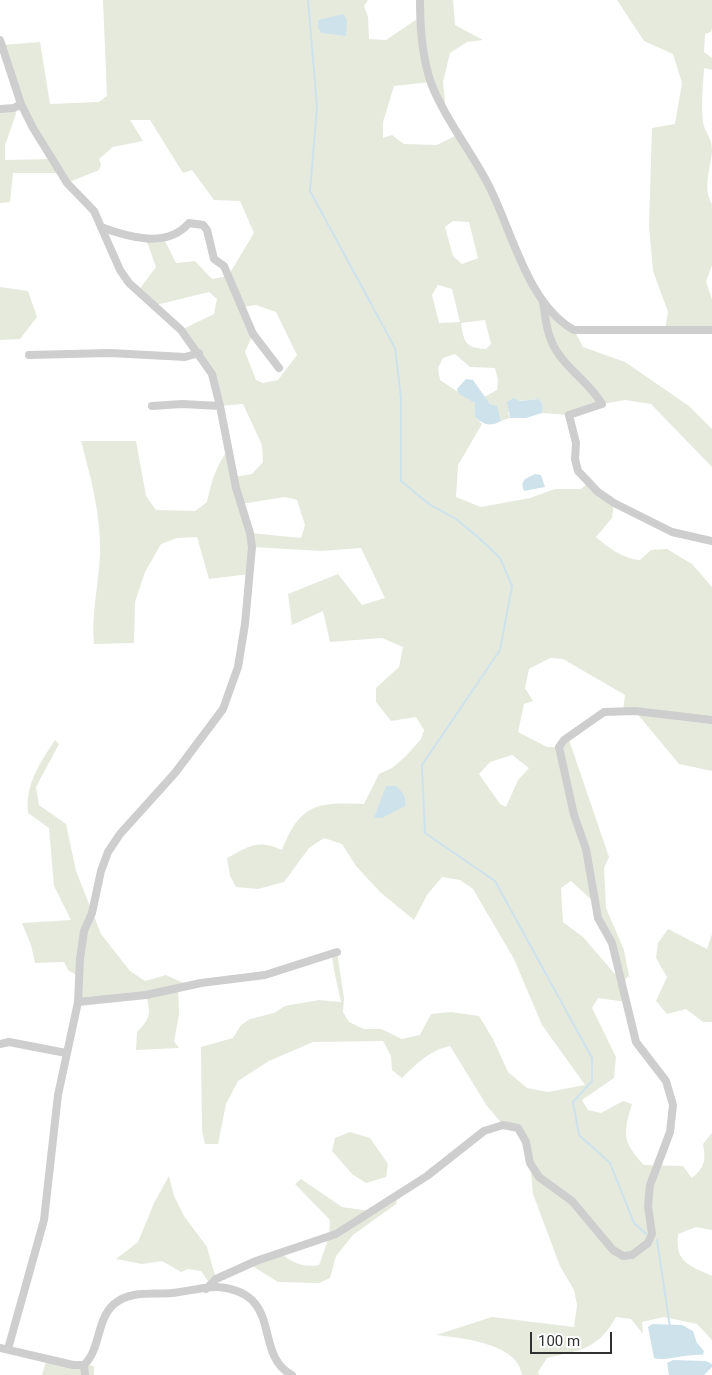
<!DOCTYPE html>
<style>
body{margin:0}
#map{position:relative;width:712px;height:1375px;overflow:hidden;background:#fff;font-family:Roboto,sans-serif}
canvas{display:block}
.scale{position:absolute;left:530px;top:1332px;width:82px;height:22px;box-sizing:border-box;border:2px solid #313131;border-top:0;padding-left:6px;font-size:15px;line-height:18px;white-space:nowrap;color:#313131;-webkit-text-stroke:4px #fff;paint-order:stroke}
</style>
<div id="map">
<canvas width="712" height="1375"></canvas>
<div class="scale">100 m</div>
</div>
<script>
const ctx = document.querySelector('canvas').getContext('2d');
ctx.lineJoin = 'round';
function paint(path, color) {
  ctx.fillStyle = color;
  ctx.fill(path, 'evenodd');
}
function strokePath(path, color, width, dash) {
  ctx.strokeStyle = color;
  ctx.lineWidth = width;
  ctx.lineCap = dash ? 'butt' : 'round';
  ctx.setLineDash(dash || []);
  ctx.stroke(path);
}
paint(new Path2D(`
 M103,0H368L364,6L368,17L369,39L386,40L420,17V0H453L455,25L483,40L467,42L450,53L443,82L446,111L431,82L394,86L383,122V138L392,135L404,144L437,145L459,134L489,186L535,289L574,330L583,347L625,362L689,406L712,429V467L651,404L625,400L602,404L569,415L542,413L543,405L539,399L518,401L508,413L510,418L501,421L499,413L484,397L497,390L498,380L495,368L470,367L455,354L443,358L438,368L440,380L475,403V417L482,424L458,465L456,497L481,507L530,498L555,489H581L588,483L614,503L612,518L596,537C607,547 624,559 640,560L651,550L667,549L692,564L712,587V771L679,764L635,711H623L625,695L563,659L550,658L529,669L525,688L533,701L524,704L518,732L547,747H559L568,737L609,857L604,868L606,908L624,950L629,976L622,982L626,1002L598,998L592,1008L616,1057L614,1078L582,1100L588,1110L601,1113L623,1101L632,1104C623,1133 622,1142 644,1165L683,1166L692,1178C705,1167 706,1160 703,1144L712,1133V1230L696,1227L678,1234C675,1263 689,1265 712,1276V1340L697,1324L664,1317L642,1322L643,1334L631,1319L616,1317C598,1350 580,1350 547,1358L538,1372L539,1375H522C518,1343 461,1338 436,1335L492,1317L574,1327L577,1305L574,1290L560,1266L533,1194L530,1163L518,1128L503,1125L487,1106L450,1046C430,1050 416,1064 402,1078L392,1070L391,1056L383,1041L313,1042L269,1061L238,1081L226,1104L218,1144H205L202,1131L201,1047L233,1038L241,1025L250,1019L274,1013L285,1006L319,1000L341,1002C338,986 333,970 332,954L337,952L344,998L343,1012L349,1022L364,1029H381L402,1039L420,1035L431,1014L451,1012L479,1016L493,1039L508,1072L527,1088L548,1092L585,1085L542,1025L514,959L473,889L460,880L442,877L427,895L414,920L380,892L356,866L342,844L324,838L309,848L284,882L258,889L236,887L230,876L227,858C250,846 257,839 282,850C300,803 318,802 364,804L379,774L392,768L406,756L421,739L424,730L416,717L391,721L376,702V688L399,667L403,647L382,638L330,642L323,611L292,625L288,594L338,574L362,605L385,598L361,548L322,551L252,547L250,574L209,579L197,537L177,538L161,544L145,572L135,602L134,643L94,644C91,614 99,584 100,553C101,515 91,478 81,441H136L146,496L156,510L195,511L207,502C211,483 216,465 229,449L234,477L252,474L263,462L262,445L243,404L220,406L212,374L181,330L214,314L217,299L209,292L156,305L138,291L156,267L146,239L163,237L176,263L195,261L212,279L228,276L254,233L240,201L214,200L192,170L183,173L150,120H130L143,141L113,147L99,159L101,165L99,170L67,183L61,173H13L10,202L0,203V109L14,108L16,114L5,145V160L52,159L33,128L2,45L40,42L50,104L99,102L107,96ZM453,221L469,222L478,258L462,264L453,256L445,227ZM438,285L452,289L460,322L439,323L432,295ZM256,305L276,312L297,355L278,380L263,383L256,380L245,352L253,334L241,307ZM485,320L491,344L486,349C465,348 464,342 461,323ZM285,497L297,500L305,525L301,538L251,533L241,504ZM512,755L529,768L518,780L506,807L500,804L479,774L490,762ZM571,881L595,903L621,981L583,937L563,922L561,888Z
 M617,0H712V28L711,32L705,34L704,52L712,58V70L704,68C703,85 701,105 703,122C705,134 712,136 712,151C711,168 702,188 712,204V265L706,282L712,299V330H665L668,312L653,271L649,226L652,128L675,124L682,83L673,54L644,41Z
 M0,287L28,291L37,317L20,339L0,340Z
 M55,740L59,744L36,787L39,805L66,824L76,871L101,934L130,971L145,981L166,975L190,986L178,988L179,1015L174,1041L179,1048L136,1050L137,1032C151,1018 151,1013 146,995L78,1002L79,977L68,970L64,962L35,963L31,945L22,923L71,920L54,886L49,828L28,813C25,784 40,763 55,740Z
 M668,929L707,949L712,934V1022H703L686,1009L667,1014L656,1001L667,977L656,958L658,943Z
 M350,1132L370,1138L388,1164L386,1177L366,1183L352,1174L332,1151L335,1138Z
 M169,1176L174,1196L184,1216L207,1247L216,1279L210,1284L201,1271L188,1269L181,1272L162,1261L142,1264L116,1259L138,1242L154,1203Z
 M301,1179L342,1207L370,1211L398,1194L396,1204L353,1235L336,1256L330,1278L319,1283L278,1282L249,1264L280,1252C291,1263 304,1268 319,1265L329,1237L330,1220L295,1184Z
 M47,1358L94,1366V1375H42Z`), '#e5eadd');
paint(new Path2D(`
 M344,14L347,21L346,36L322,33L318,28V20Z
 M466,379L473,380L490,404L497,406L501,421C490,427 484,425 475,417V403L459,394L457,389Z
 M514,398L519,401L539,399L543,405L542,413L526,418H510L507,402Z
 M535,474L541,475L545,487L524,491L522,484L525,479Z
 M386,786H396C403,793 406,796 405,806L382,818H374Z
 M652,1324L682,1325L693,1331L697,1343L704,1351L703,1355C689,1353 662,1362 654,1358L648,1327Z
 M673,1360L706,1361L712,1364V1367L704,1375H669L667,1363Z`), '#cee2ec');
strokePath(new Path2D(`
 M308,0L317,107L310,191L395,348L401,398V481L429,504L456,519L479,538L500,558L512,586L500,650L422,765L425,833L495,881L592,1058V1081L573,1102L579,1135L610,1163L634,1223L646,1234
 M657,1240L670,1327`), '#cee2ec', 2);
strokePath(new Path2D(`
 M420,0C420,27 422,57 431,83C445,119 471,151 489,186C512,231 528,305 574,330H712
 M0,40L21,104L33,128L67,183L94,211L120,270L129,283L181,330L212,374L220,406L236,488L250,533L252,547L245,624L238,667L223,709L175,773L120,834L108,852L101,871L92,913L84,931L80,959L78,1002L58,1095L44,1220L8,1349
 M0,109L14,108L21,104
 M101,227C128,237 167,249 189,223L203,225L207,230L214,259L224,266L253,334L279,368
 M543,302C545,314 546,329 551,340C561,366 588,380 602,404L569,415L576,443L575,459L578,471L598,492L614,503L672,532L712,541
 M29,355L110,353L185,357L199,353
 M152,406L182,404L220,406
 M78,1002L146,995L201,983L265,975L337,952
 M0,1044L9,1042L66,1053
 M206,1289L216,1279L256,1261L336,1234L427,1176L484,1131L503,1125L518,1128L526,1142L530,1163L539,1177L572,1201L613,1250L623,1256L632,1255L648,1243L652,1234L648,1206L650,1185L670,1132L673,1105L666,1081L636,1042L612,943L598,918L586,849L574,815L559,747L564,740L604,712L635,711L712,720
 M0,1348L73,1365H84C101,1349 96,1320 114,1304C131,1290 152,1295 172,1293C184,1292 207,1286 218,1287C285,1293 252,1354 292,1375
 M84,1365L85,1375`), '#cecece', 8);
</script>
